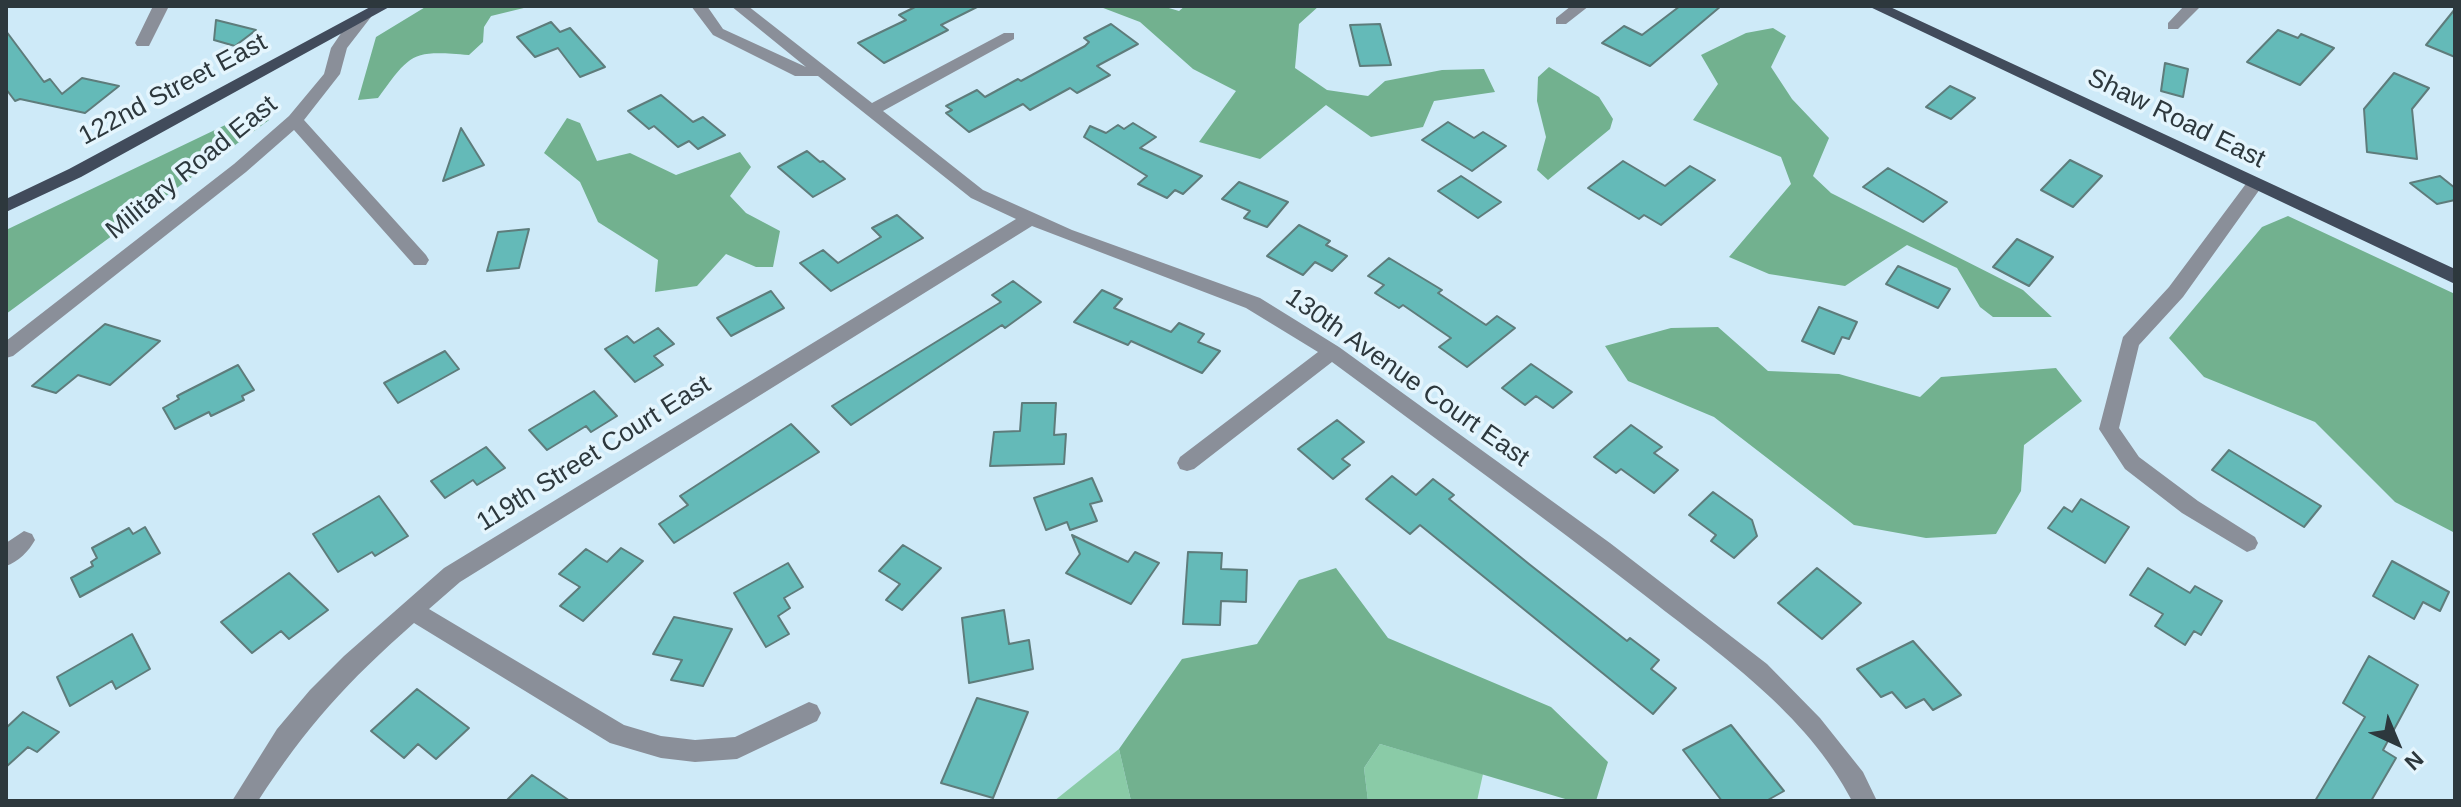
<!DOCTYPE html>
<style>
body{margin:0}
#map{position:relative;width:2461px;height:807px;overflow:hidden;background:#ceeaf8;font-family:Helvetica,sans-serif}
canvas{display:block}
.frame{position:absolute;inset:0;border:8px solid #2d383d;pointer-events:none}
.north{position:absolute;left:2357px;top:703px;width:80px;height:80px;-webkit-text-stroke:6px #e4f5fd;paint-order:stroke;rotate:136deg;font-size:22px;font-weight:700;line-height:32px;text-align:center;color:#2d383d}
.north::after{content:'';display:block;margin:auto;width:28px;height:36px;background:#2d383d;clip-path:polygon(50% 0,100% 100%,50% 72%,0 100%)}
</style>
<div id="map">
<canvas width="2461" height="807"></canvas>
<div class="frame"></div>
<div class="north">N</div>
</div>
<script>
const ctx = document.querySelector('canvas').getContext('2d');
ctx.lineJoin = 'round';
function paint(path, color) {
  ctx.fillStyle = color;
  ctx.fill(path, 'evenodd');
}
function strokePath(path, color, width, dash) {
  ctx.strokeStyle = color;
  ctx.lineWidth = width;
  ctx.lineCap = dash ? 'butt' : 'round';
  ctx.setLineDash(dash || []);
  ctx.stroke(path);
}
function drawText(font, color, halo, rows, align = 'center') {
  ctx.font = font + ' Helvetica,sans-serif';
  ctx.lineWidth = 7;
  ctx.setLineDash([]);
  ctx.textBaseline = 'middle';
  ctx.strokeStyle = halo;
  ctx.fillStyle = color;
  for (const [text, x, y, turn = 0] of rows) {
    ctx.save();
    ctx.translate(x, y);
    ctx.rotate((+turn || 0) * Math.PI / 180);
    ctx.textAlign = isNaN(turn) ? turn : align;
    if (halo) ctx.strokeText(text, 0, 0);
    ctx.fillText(text, 0, 0);
    ctx.restore();
  }
}
paint(new Path2D(`
 M1380,744L1483,774L1477,801H1368L1364,768Z
 M1119,749L1131,801H1054Z`), '#8acba7');
paint(new Path2D(`
 M427,6H532L491,16L484,27L483,42L469,55C411,50 411,53 378,98L358,100L376,37Z
 M1098,6H1162L1179,11L1185,6H1319L1299,24L1295,68L1327,90L1368,96L1385,81L1442,70L1484,69L1495,92L1434,101L1423,127L1371,137L1326,105L1260,159L1199,142L1236,91L1193,69L1140,22Z
 M1773,28L1786,36L1771,67L1792,99L1829,138L1813,176L1831,193L2023,290L2052,317H1993L1980,307L1957,268L1907,245L1845,286L1769,274L1729,257L1791,184L1781,157L1693,120L1718,84L1701,55L1746,33Z
 M1549,67L1599,97L1613,119L1610,129L1548,180L1537,170L1546,137L1537,101L1538,77Z
 M265,106L269,120L6,314V230Z
 M567,118L580,123L597,161L630,153L676,175L740,152L751,167L730,196L746,213L780,231L773,267H756L726,254L697,286L655,292L658,260L598,222L580,182L544,153Z
 M2288,216L2455,294V533L2395,502L2315,422L2204,377L2169,338L2262,227Z
 M1718,327L1768,371L1839,374L1920,397L1941,377L2056,368L2082,401L2024,445L2021,491L1996,534L1926,538L1854,525L1714,417L1628,381L1605,346L1671,328Z
 M1336,568L1388,638L1551,707L1608,762L1596,801H1572L1380,744L1364,768L1368,801H1131L1119,749L1182,659L1257,644L1299,580Z`), '#72b18f');
const building = new Path2D(`
 M917,6H979L941,25L948,30L884,63L858,43L906,20L899,15Z
 M1680,6H1721L1650,66L1602,43L1624,26L1642,35Z
 M2455,9V57L2426,45Z
 M216,20L256,30L235,46L214,40Z
 M551,22L560,32L570,28L605,67L580,77L558,48L535,57L517,37Z
 M1111,24L1138,44L1097,66L1110,75L1077,93L1070,88L1030,110L1023,104L969,132L946,113L952,110L946,106L977,90L985,97L1018,79L1021,81L1085,46L1089,42L1084,38Z
 M1380,24L1391,65L1360,66L1350,25Z
 M2278,30L2298,38L2301,34L2334,48L2300,85L2247,62Z
 M6,31L44,82L50,79L62,94L82,78L119,86L85,113L20,99L15,101L6,89Z
 M2165,63L2188,69L2183,97L2161,91Z
 M2394,73L2429,88L2412,109L2417,159L2367,152L2364,109Z
 M1950,86L1975,98L1951,119L1926,107Z
 M661,95L693,122L703,117L725,135L698,149L689,141L678,147L654,126L649,129L628,111Z
 M1448,122L1474,138L1483,132L1506,146L1472,171L1422,140Z
 M1133,123L1156,137L1140,148L1202,176L1183,194L1175,190L1167,198L1138,184L1147,176L1084,137L1090,126L1106,133L1118,125L1124,129Z
 M461,128L484,165L443,181Z
 M807,151L820,162L823,161L845,179L813,197L778,167Z
 M2070,160L2102,176L2073,207L2041,190Z
 M1623,161L1665,186L1690,166L1715,180L1661,225L1644,215L1639,219L1588,188Z
 M1888,168L1925,189L1947,202L1923,222L1863,187Z
 M1461,176L1501,202L1478,218L1438,191Z
 M2440,176L2455,188V200L2437,204L2410,183Z
 M1239,182L1288,202L1267,227L1244,218L1250,211L1222,199Z
 M897,215L923,238L831,291L800,263L823,250L838,263L881,237L872,228Z
 M1299,225L1330,241L1326,245L1347,256L1332,271L1315,262L1303,275L1267,256Z
 M529,229L519,268L487,271L498,232Z
 M2017,239L2053,257L2029,286L1993,267Z
 M1389,258L1442,290L1438,293L1486,325L1497,316L1515,328L1467,367L1439,347L1451,338L1403,305L1399,308L1375,293L1384,285L1368,276Z
 M1898,266L1950,289L1938,308L1886,284Z
 M1013,281L1041,302L1005,328L1002,325L851,425L832,406L1001,302L992,295Z
 M1102,290L1122,299L1114,308L1171,332L1179,323L1204,334L1198,342L1220,351L1202,373L1131,341L1128,345L1074,322Z
 M771,291L784,308L731,336L717,318Z
 M1819,307L1857,322L1849,339L1842,337L1834,354L1802,341Z
 M105,324L160,341L110,385L78,375L56,393L32,386Z
 M658,328L674,344L654,356L663,365L635,382L605,349L627,336L634,343Z
 M445,351L459,369L398,403L384,383Z
 M1531,364L1572,392L1553,408L1536,396L1525,405L1502,388Z
 M238,365L254,390L242,396L244,400L211,416L209,412L175,429L163,408L179,399L177,396Z
 M594,391L617,416L591,432L586,426L547,450L529,430Z
 M1022,403H1056L1054,435L1066,434L1064,464L990,466L994,432L1020,431Z
 M1337,420L1364,442L1342,459L1350,465L1333,479L1298,449Z
 M791,424L819,452L674,543L659,524L688,505L680,496Z
 M1631,425L1662,447L1654,453L1678,470L1654,493L1621,469L1616,473L1594,457Z
 M486,447L505,468L477,485L473,480L445,498L431,481Z
 M2229,450L2321,506L2304,527L2212,470Z
 M1392,476L1416,495L1433,479L1454,495L1449,499L1529,564L1627,641L1630,638L1659,660L1651,669L1676,688L1653,714L1420,525L1410,534L1366,499Z
 M1092,478L1102,501L1090,504L1097,521L1070,530L1067,522L1046,530L1034,498Z
 M1713,492L1752,520L1757,536L1734,558L1711,541L1716,535L1689,515Z
 M379,496L408,536L375,556L372,552L338,572L313,534Z
 M2081,499L2129,527L2105,563L2048,528L2064,507L2072,512Z
 M145,527L160,553L80,597L71,578L93,566L91,562L97,558L92,548L129,528L133,534Z
 M1072,535L1128,562L1135,552L1159,563L1131,604L1066,573L1080,554Z
 M903,545L941,568L902,610L886,600L900,584L879,571Z
 M621,548L643,561L583,621L560,606L580,587L559,574L586,549L607,562Z
 M1188,552L1222,553L1221,569L1247,570L1246,602L1221,601L1220,625L1183,624Z
 M2392,561L2449,592L2440,611L2423,602L2414,619L2373,596Z
 M788,563L803,587L784,598L790,608L778,616L789,634L766,647L734,593Z
 M1817,568L1861,603L1822,639L1778,603Z
 M2148,568L2190,593L2195,586L2222,601L2201,635L2194,631L2185,645L2155,626L2163,614L2130,595Z
 M289,573L328,610L289,639L281,631L252,653L221,622Z
 M1004,610L1009,644L1029,640L1033,669L969,683L962,618Z
 M674,617L732,629L703,686L671,680L682,660L653,654Z
 M132,634L150,669L116,689L112,681L70,706L57,677Z
 M1913,641L1961,695L1933,710L1924,699L1906,708L1892,692L1881,697L1857,669Z
 M2369,656L2418,685L2383,750L2396,758L2371,801H2315L2365,717L2343,703Z
 M417,689L469,728L436,759L418,744L404,758L371,731Z
 M977,698L1028,712L993,798L941,783Z
 M23,712L59,732L37,752L28,747L6,767V728Z
 M1731,725L1784,791L1766,801H1722L1683,750Z
 M532,775L570,801H506Z`);
paint(building, '#64bab8');
strokePath(building, '#5e7c7b', 2);
paint(new Path2D(`
 M153,6H169L149,46H137L135,43Z
 M691,6H707L723,29L806,67L731,6H748L872,103L1004,33H1014V39L883,111L983,190L1072,230L1260,298L1339,347L1610,543L1767,664L1820,718L1863,772L1877,801H1852C1807,713 1718,653 1643,594C1541,515 1436,439 1332,362L1194,469L1187,471L1180,469L1177,463L1180,457L1318,352L1246,308L1032,226L460,582L429,609L624,725L661,736L695,740L735,737L809,702L817,705L821,713L817,721L737,759L695,762L661,758L610,743L414,623C347,682 307,726 258,801H232L277,729L310,690L344,656L444,568L1016,219L971,198L818,76H795L713,35Z
 M1571,6H1589L1566,24H1556V18Z
 M2184,6H2201L2178,29H2168V23Z
 M363,12L371,17L347,48L340,74L304,120L426,255L429,260L426,265H414L294,130L246,172L13,356L6,358V341L234,164L289,116L324,74L331,48L344,29L358,14Z
 M2254,179L2260,181L2263,185L2260,189L2183,297L2139,345L2119,428L2139,457L2198,501L2255,537L2258,543L2255,549L2247,552L2182,513L2125,469L2099,429L2123,337L2169,287L2248,181Z
 M24,531L32,534L35,540C29,551 18,562 6,566V543Z`), '#8a8f99');
paint(new Path2D(`
 M372,6H391L81,177L6,212V199L69,169Z
 M1868,6H1888L2455,269V284Z`), '#414b5b');
drawText('26px', '#2d383d', '#e4f5fd', [
 ["122nd Street East",173,90,-28],
 ["Shaw Road East",2176,119,26],
 ["Military Road East",192,168,-39],
 ["130th Avenue Court East",1407,378,35],
 ["119th Street Court East",594,454,-32]
]);
</script>
